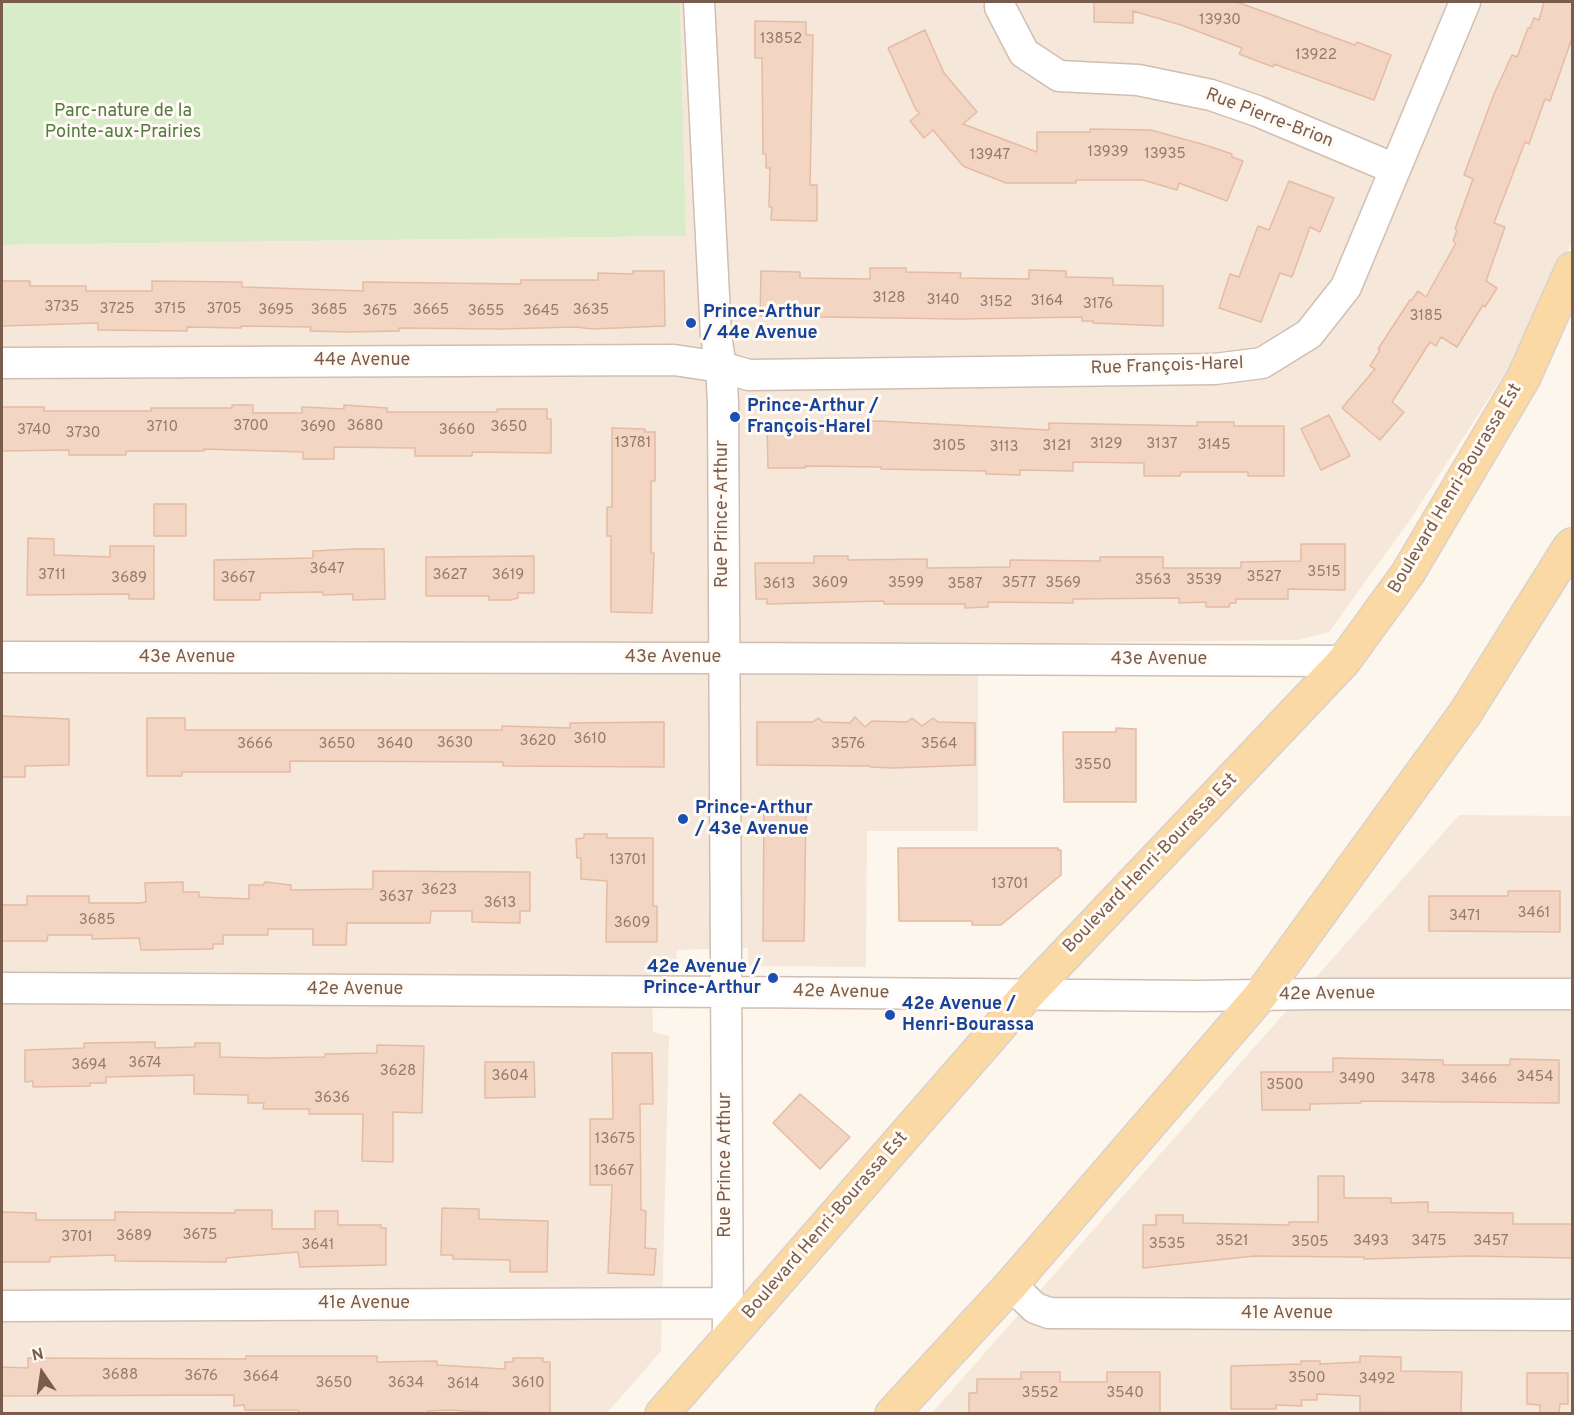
<!DOCTYPE html>
<meta charset="utf-8">
<style>
body{margin:0}
#map{position:relative;width:1574px;height:1415px;overflow:hidden;background:#fdf6ec;font-family:Overpass,sans-serif}
canvas{display:block}
.frame{position:absolute;inset:0;border:3px solid #7a5c4d;pointer-events:none}
.north{position:absolute;left:12px;top:1343px;width:60px;height:60px;-webkit-text-stroke:4px #fffaf3;paint-order:stroke;rotate:347deg;font-size:16px;font-weight:700;line-height:24px;text-align:center;color:#7a5c4d}
.north::after{content:'';display:block;margin:auto;width:21px;height:27px;background:#7a5c4d;clip-path:polygon(50% 0,100% 100%,50% 72%,0 100%)}
</style>
<div id="map">
<canvas width="1574" height="1415"></canvas>
<div class="frame"></div>
<div class="north">N</div>
</div>
<script>
const ctx = document.querySelector('canvas').getContext('2d');
ctx.lineJoin = 'round';
function paint(path, color) {
  ctx.fillStyle = color;
  ctx.fill(path, 'evenodd');
}
function strokePath(path, color, width, dash) {
  ctx.strokeStyle = color;
  ctx.lineWidth = width;
  ctx.lineCap = dash ? 'butt' : 'round';
  ctx.setLineDash(dash || []);
  ctx.stroke(path);
}
function drawText(font, color, halo, rows, align = 'center') {
  ctx.font = font + ' Overpass,sans-serif';
  ctx.lineWidth = 6;
  ctx.setLineDash([]);
  ctx.textBaseline = 'middle';
  ctx.strokeStyle = halo;
  ctx.fillStyle = color;
  for (const [text, x, y, turn = 0] of rows) {
    ctx.save();
    ctx.translate(x, y);
    ctx.rotate((+turn || 0) * Math.PI / 180);
    ctx.textAlign = isNaN(turn) ? turn : align;
    if (halo) ctx.strokeText(text, 0, 0);
    ctx.fillText(text, 0, 0);
    ctx.restore();
  }
}
paint(new Path2D(`
 M680,2H1572V242L1520,350L1410,520L1329,632L1298,640L978,644V831H867L866,967L748,966V948L677,950L676,966L652,968L653,1032L669,1036L661,1351L607,1413H2V245L686,236Z
 M1459,815L1572,816V1413L931,1414Z`), '#f5e8da');
paint(new Path2D(`
 M2,2H680L686,236L2,245Z`), '#d8ecc9');
const building = new Path2D(`
 M1094,2H1237L1355,45L1357,42L1391,55L1374,100L1274,64L1273,67L1239,54L1242,48L1181,25L1133,11V23L1094,22Z
 M1544,2H1572V38L1550,101L1545,99L1529,144L1525,142L1494,223L1505,227L1486,281L1497,288L1485,307L1483,305L1457,347L1441,337L1436,346L1430,342L1392,402L1404,412L1380,440L1342,408L1375,369L1370,366L1380,350L1378,349L1410,300H1412L1418,291L1426,297L1456,243L1453,241L1457,230L1455,229L1473,179L1464,175L1494,94L1512,55L1517,57L1528,28H1530L1534,18L1539,20Z
 M755,21L806,22V35H813L810,185H817V221L771,220L772,207H769L770,168H766V154H763L762,58H755Z
 M925,30L944,73L977,112L963,124L1037,152V132H1090V129L1151,130L1205,145L1232,154V157L1243,161L1227,201L1179,183L1177,190L1143,180H1076V183H1006L963,166L933,130L924,138L910,121L920,113L916,110L888,48Z
 M1289,181L1334,198L1320,232L1310,227L1292,277L1280,273L1261,322L1219,308L1230,274L1239,277L1258,226L1269,230Z
 M870,268H906V272L961,273L960,278L1029,279V270L1066,271V277L1113,278V285L1163,286V326L1093,323V321H1082V317L960,319L760,316L761,271L800,272V278L870,279Z
 M633,271H664L665,326L592,329L576,327L501,329L399,328V331L347,332L310,331L311,327L241,326V328L187,327V331L98,330V323L2,326V281H30V286H86V291H152V281L242,282V287L363,291V282L521,284V280H598V273L633,274Z
 M232,405H253V413H302V407L344,409V405L387,408V412H497V409H547V419H551V453L472,452V456H415V448L334,447V459H303V452L204,449V451H126V455H69V450L2,451V407H44V411H151V408H232Z
 M1329,415L1350,456L1321,470L1301,429Z
 M879,421L1049,430V423L1197,426V422H1234V426H1284V476H1248V472H1181L1180,476H1144V463L1073,462V471L1020,470V475L986,474V471L881,469V467L805,466V468H768L767,425H790V423Z
 M612,428L645,429V432H655V481H651V553H654L652,613L611,612V536H607V507H612Z
 M154,504H186V536H154Z
 M28,538L54,539V555L110,557V546H154V599H129V594L27,595Z
 M1301,544H1345V590L1288,589V599H1236V603H1230L1229,607H1206V602L1179,603V598L1073,599V603L988,602V607L965,608V604H884V601L767,604V599H756L755,563H814V556H848V560L927,559V568L1010,567V560L1100,561V557H1163V568H1241V562L1301,561Z
 M354,549H384L385,599L353,600V594L323,595L322,592L260,593V600H214V560L313,558V551Z
 M534,556V593H518V598L510,600H489V596H426V557Z
 M2,716L69,719V765L25,766V777H2Z
 M855,717L865,727L872,721L907,722L912,718L922,726L933,718L938,722L975,723V765L894,768L870,767V766L757,765V722H813L818,718L823,722L850,723Z
 M147,718H185V730H502V726L570,728V723L664,722V767L503,766V762L290,761V772H182V776H147Z
 M1116,728L1136,729V802H1064L1063,732H1116Z
 M806,808L804,941H763L764,809Z
 M584,834H607V838H653V906H657V942H606L607,881L581,879V858H577L576,839L584,838Z
 M898,848H1058V850H1061V875L1001,925H972V921H899Z
 M373,871L530,872V911H520V923L472,922V911H431L430,923H347L346,945H313V929H268V935H223V944H213V949L141,950L139,938L92,939V935H48L47,941H2V905H27V896H89V903H140L146,902L145,883L183,882V892H199V897L249,899V885H263L265,882L291,885V890L373,889Z
 M1508,891H1560V932L1429,931V896H1508Z
 M155,1042V1048L195,1047V1043H220V1057L264,1058L325,1057V1054L377,1053V1045L424,1046L422,1113L393,1112V1162L362,1161L363,1114H309V1109H263L264,1103H248V1095L194,1094V1075L106,1077V1083H90V1086L33,1087V1081L25,1082V1050L84,1048V1043Z
 M612,1053H652L653,1104H640L641,1210L646,1211L645,1248L656,1249L654,1275L608,1273L612,1185H590V1119H613Z
 M1333,1058L1443,1060V1065H1510V1059L1559,1060V1103L1361,1101V1103L1310,1104V1110H1262L1261,1072H1333Z
 M485,1062H534L535,1097L485,1098Z
 M800,1094L850,1137L820,1169L773,1123Z
 M1318,1176H1344V1198H1391V1203L1428,1202V1212L1513,1213V1224H1572V1258L1470,1256L1364,1259V1257H1351L1254,1256L1143,1268V1225H1156V1215H1183V1223L1289,1225V1222H1318Z
 M442,1208L479,1209V1219L548,1221L547,1272H510V1260L453,1259V1255H441Z
 M235,1210H272V1229H315V1211H338V1225H381V1228H386V1265L300,1267L298,1252L226,1258V1262L115,1261V1255L50,1257V1262H2V1212L36,1213V1220H115V1212L235,1213Z
 M246,1356H377V1362L437,1361V1365L505,1369V1362H513V1358H543V1362H550V1413H497L450,1410L427,1411V1413H299L298,1410H245L244,1405L234,1406V1395L2,1396V1367L28,1368V1358L246,1359Z
 M1360,1356L1401,1357V1371L1462,1372L1461,1413L1360,1412V1396L1317,1394V1400H1301L1302,1406L1276,1405V1409H1231V1366L1301,1364V1361H1320V1364L1360,1362Z
 M1021,1372H1060V1382H1107V1372H1160V1413H969V1393H977V1379H1021Z
 M1527,1373H1568V1404H1560L1559,1413H1540V1405L1527,1404Z`);
paint(building, '#f3d5c3');
strokePath(building, '#e6bba3', 1.5);
const minor = new Path2D(`
 M699,2L716,335L721,367L723,402L728,1339
 M1000,2V7L1024,53L1059,76L1138,80L1211,95L1257,111L1395,169
 M2,363L674,360L721,367L749,375L1215,369L1262,363L1309,334L1346,287L1465,2
 M2,657L724,658L1344,661
 M2,988L739,992L1199,996L1317,994H1572
 M1011,1285L1035,1308L1049,1313L1572,1315
 M2,1306L726,1303`);
const major = new Path2D(`
 M662,1414L1027,995L1344,661L1408,573L1524,377L1572,269
 M892,1414L1011,1285L1260,996L1466,712L1569,548L1572,545`);
strokePath(minor, '#d1beb0', 33);
strokePath(major, '#dad1cd', 36);
strokePath(minor, '#fff', 30);
strokePath(major, '#fbd9a5', 33);
for (const [x, y, r, color] of [
 [691,323,6,"#1a4fb4"],
 [735,417,6,"#1a4fb4"],
 [683,819,6,"#1a4fb4"],
 [773,978,6,"#1a4fb4"],
 [890,1015,6,"#1a4fb4"]
]) {
  const dot = new Path2D();
  dot.arc(x, y, r, 0, 2 * Math.PI);
  ctx.fillStyle = color;
  ctx.fill(dot);
  strokePath(dot, '#fffaf3', 2);
}
drawText('15px', '#987a6a', null, [
 ["13930",1220,21],
 ["13852",781,40],
 ["13922",1316,56],
 ["13939",1108,153],
 ["13935",1165,155],
 ["13947",990,156],
 ["3128",889,299],
 ["3140",943,301],
 ["3164",1047,302],
 ["3152",996,303],
 ["3176",1098,305],
 ["3735",62,308],
 ["3725",117,310],
 ["3715",170,310],
 ["3705",224,310],
 ["3695",276,311],
 ["3685",329,311],
 ["3665",431,311],
 ["3635",591,311],
 ["3675",380,312],
 ["3655",486,312],
 ["3645",541,312],
 ["3185",1426,317],
 ["3700",251,427],
 ["3680",365,427],
 ["3710",162,428],
 ["3690",318,428],
 ["3650",509,428],
 ["3740",34,431],
 ["3660",457,431],
 ["3730",83,434],
 ["13781",633,444],
 ["3129",1106,445],
 ["3137",1162,445],
 ["3145",1214,446],
 ["3105",949,447],
 ["3121",1057,447],
 ["3113",1004,448],
 ["3647",327,570],
 ["3515",1324,573],
 ["3711",52,576],
 ["3627",450,576],
 ["3619",508,576],
 ["3527",1264,578],
 ["3689",129,579],
 ["3667",238,579],
 ["3563",1153,581],
 ["3539",1204,581],
 ["3609",830,584],
 ["3599",906,584],
 ["3577",1019,584],
 ["3569",1063,584],
 ["3613",779,585],
 ["3587",965,585],
 ["3610",590,740],
 ["3620",538,742],
 ["3630",455,744],
 ["3666",255,745],
 ["3650",337,745],
 ["3640",395,745],
 ["3576",848,745],
 ["3564",939,745],
 ["3550",1093,766],
 ["13701",628,861],
 ["13701",1010,885],
 ["3623",439,891],
 ["3637",396,898],
 ["3613",500,904],
 ["3461",1534,914],
 ["3471",1465,917],
 ["3685",97,921],
 ["3609",632,924],
 ["3674",145,1064],
 ["3694",89,1066],
 ["3628",398,1072],
 ["3604",510,1077],
 ["3454",1535,1078],
 ["3490",1357,1080],
 ["3478",1418,1080],
 ["3466",1479,1080],
 ["3500",1285,1086],
 ["3636",332,1099],
 ["13675",615,1140],
 ["13667",614,1172],
 ["3675",200,1236],
 ["3689",134,1237],
 ["3701",77,1238],
 ["3521",1232,1242],
 ["3493",1371,1242],
 ["3475",1429,1242],
 ["3457",1491,1242],
 ["3505",1310,1243],
 ["3535",1167,1245],
 ["3641",318,1246],
 ["3688",120,1376],
 ["3676",201,1377],
 ["3664",261,1378],
 ["3500",1307,1379],
 ["3492",1377,1380],
 ["3650",334,1384],
 ["3634",406,1384],
 ["3610",528,1384],
 ["3614",463,1385],
 ["3552",1040,1394],
 ["3540",1125,1394]
]);
drawText('18px', '#537a41', '#fffaf3', [
 ["Parc-nature de la",123,112],
 ["Pointe-aux-Prairies",123,133]
]);
drawText('18px', '#7a5c4d', '#fffaf3', [
 ["Rue Pierre-Brion",1269,119,21],
 ["44e Avenue",362,361],
 ["Rue François-Harel",1167,367,-2],
 ["Boulevard Henri-Bourassa Est",1456,489,-59],
 ["Rue Prince-Arthur",723,514,-90],
 ["43e Avenue",187,658],
 ["43e Avenue",673,658],
 ["43e Avenue",1159,660],
 ["Boulevard Henri-Bourassa Est",1151,864,-46],
 ["42e Avenue",355,990],
 ["42e Avenue",841,993,1],
 ["42e Avenue",1327,995,-1],
 ["Rue Prince Arthur",726,1165,-90],
 ["Boulevard Henri-Bourassa Est",826,1226,-49],
 ["41e Avenue",364,1304],
 ["41e Avenue",1287,1314]
]);
drawText('bold 18px', '#164399', '#fffaf3', [
 ["Prince-Arthur",703,313],
 ["/ 44e Avenue",703,334],
 ["Prince-Arthur /",747,407],
 ["François-Harel",747,428],
 ["Prince-Arthur",695,809],
 ["/ 43e Avenue",695,830],
 ["42e Avenue /",761,968,"right"],
 ["Prince-Arthur",761,989,"right"],
 ["42e Avenue /",902,1005],
 ["Henri-Bourassa",902,1026]
], 'left');
</script>
